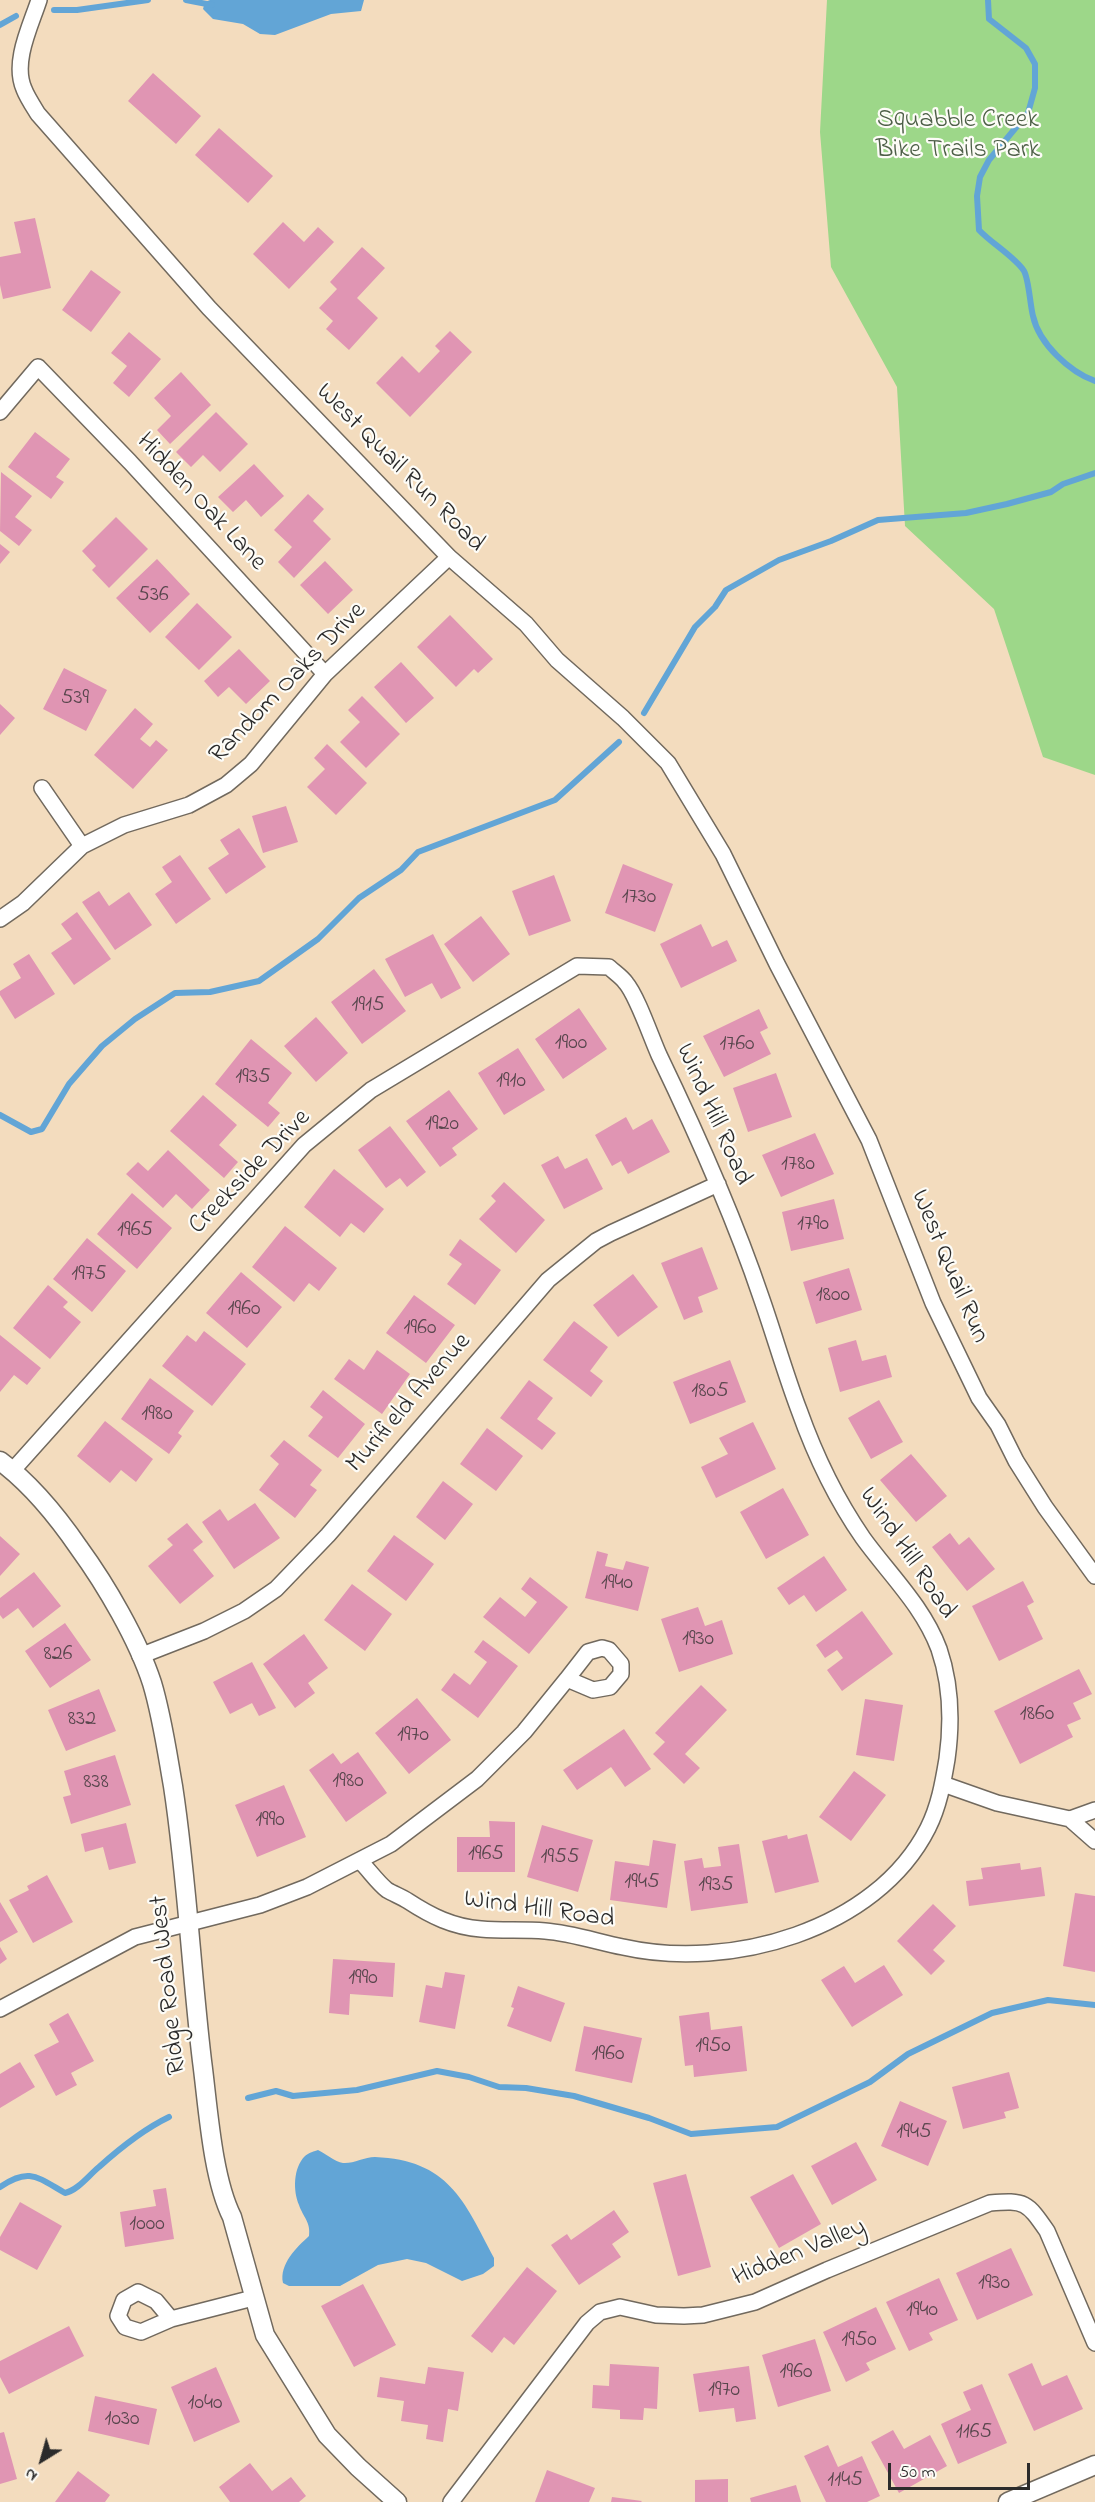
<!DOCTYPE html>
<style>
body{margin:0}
#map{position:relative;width:1095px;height:2502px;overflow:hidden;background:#f3dcbe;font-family:"Indie Flower",sans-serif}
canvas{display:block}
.north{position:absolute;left:12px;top:2430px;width:60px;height:60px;-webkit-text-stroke:4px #fdfcf7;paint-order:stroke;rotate:217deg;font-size:16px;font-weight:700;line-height:24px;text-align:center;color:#2b2b2b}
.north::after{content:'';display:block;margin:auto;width:21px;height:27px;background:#2b2b2b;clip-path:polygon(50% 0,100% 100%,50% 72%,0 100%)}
.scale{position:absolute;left:888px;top:2463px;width:142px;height:27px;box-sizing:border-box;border:3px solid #2b2b2b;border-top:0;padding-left:8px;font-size:18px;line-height:21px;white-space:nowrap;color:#2b2b2b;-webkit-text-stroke:4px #fdfcf7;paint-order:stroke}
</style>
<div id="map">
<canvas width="1095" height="2502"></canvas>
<div class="north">N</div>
<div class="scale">50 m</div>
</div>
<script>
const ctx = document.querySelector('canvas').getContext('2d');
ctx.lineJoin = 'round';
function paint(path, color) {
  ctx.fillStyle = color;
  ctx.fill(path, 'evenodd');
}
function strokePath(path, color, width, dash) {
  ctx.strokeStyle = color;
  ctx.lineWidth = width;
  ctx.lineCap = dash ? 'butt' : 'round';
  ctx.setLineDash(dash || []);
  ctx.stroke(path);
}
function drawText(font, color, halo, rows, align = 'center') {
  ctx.font = font + ' "Indie Flower",sans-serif';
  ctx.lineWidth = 4.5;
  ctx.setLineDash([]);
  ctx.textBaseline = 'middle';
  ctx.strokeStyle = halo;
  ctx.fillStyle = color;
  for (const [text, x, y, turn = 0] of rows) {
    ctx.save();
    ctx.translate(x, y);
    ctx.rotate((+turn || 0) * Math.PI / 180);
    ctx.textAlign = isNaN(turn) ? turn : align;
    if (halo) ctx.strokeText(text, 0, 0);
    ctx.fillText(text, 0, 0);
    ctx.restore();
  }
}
paint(new Path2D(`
 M827,0H1095V775L1043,757L994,609L905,526L897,387L831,267L820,132Z`), '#9dd789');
paint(new Path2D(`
 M210,0H364L361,11L331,14L275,35L260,34L243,24L213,19L203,9L205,2Z
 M318,2150C325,2153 335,2162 343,2163C353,2164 364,2157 375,2157C448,2160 464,2200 494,2258V2266L483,2274L462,2281L426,2263L407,2259L378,2265L340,2286H289L283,2283C279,2264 297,2247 309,2236C311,2222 303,2217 299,2205C293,2191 293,2168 305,2156C308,2153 315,2151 318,2150Z`), '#62a5d6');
strokePath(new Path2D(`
 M186,0L212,5
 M988,0L989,19L1026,48L1035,64V88L1028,113L989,160L980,177L977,196L979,230C991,243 1015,257 1024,271C1029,280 1030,305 1033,316C1039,344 1070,372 1095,381
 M54,10H77L148,0
 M0,25L16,16
 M644,713L695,627L715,607L726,590L779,560L831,541L878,520L966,513L1007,504L1051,492L1063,484L1095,473
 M0,1115L31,1132L42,1129L69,1084L102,1046L135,1019L175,993L210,992L259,981L318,939L359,898L401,870L418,852L555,800L619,742
 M248,2098L276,2091L293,2096L357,2090L437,2071L469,2077L499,2087L526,2088L574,2096L649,2118L691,2134L777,2127L870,2082L908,2054L992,2013L1048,2000L1095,2005
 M0,2187C29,2167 37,2177 65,2193C78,2190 88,2176 99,2167C119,2149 144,2129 169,2117`), '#62a5d6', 6);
paint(new Path2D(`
 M153,73L201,116L176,144L128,101Z
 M219,128L273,176L248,203L195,155Z
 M35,218L51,288L3,299L0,285V257L21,253L14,222Z
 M283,222L304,242L318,227L334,242L289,289L253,254Z
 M362,247L385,268L357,298L378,318L349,350L326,329L333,321L319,308L337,289L330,282Z
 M91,270L121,292L91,332L62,310Z
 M450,331L472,352L410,417L376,383L402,356L419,373L440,351L435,346Z
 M129,332L161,359L129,397L113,383L127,366L111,353Z
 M181,372L211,405L170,444L157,430L171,416L154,398Z
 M216,412L248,444L220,472L203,455L191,467L176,452Z
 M35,432L70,459L56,477L64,482L51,499L8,467Z
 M254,464L284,496L261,517L246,500L233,512L218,497Z
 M1,472L32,496L15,517L32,530L19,546L0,531Z
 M308,494L324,509L313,521L331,539L294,578L278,562L292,547L274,530Z
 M116,517L148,549L109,588L92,570L96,566L82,551Z
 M0,544L10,552L0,564Z
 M157,559L190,594L150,633L116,598Z
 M325,561L353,590L328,614L300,585Z
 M197,603L232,637L199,670L165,637Z
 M450,615L493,659L478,673L474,669L456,687L417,647Z
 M239,649L270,681L246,704L229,687L218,697L204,681Z
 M401,662L434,698L406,723L374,687Z
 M64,668L107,690L86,731L43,709Z
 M362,696L400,734L366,768L340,742L360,722L348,710Z
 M0,704L15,718L0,735Z
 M135,708L153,724L140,739L150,747L156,740L168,750L133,789L94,755Z
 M327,744L367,783L336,815L307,787L325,769L314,758Z
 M286,806L298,842L263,853L252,816Z
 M239,828L266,867L226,894L208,868L229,854L220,840Z
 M180,855L211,899L176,924L155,894L172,882L162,867Z
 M623,864L673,884L655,932L605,913Z
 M554,875L571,921L529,936L512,891Z
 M99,891L109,906L129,892L152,925L115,950L82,902Z
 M77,912L111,959L74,985L51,953L72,939L61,924Z
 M481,916L510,954L473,982L444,944Z
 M701,924L712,947L727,940L737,961L681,988L660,944Z
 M433,934L461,988L441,999L432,983L405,997L385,959Z
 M29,954L55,994L15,1019L0,995V991L21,978L13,964Z
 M374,969L406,1011L362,1044L331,1002Z
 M579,1008L607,1049L563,1079L535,1039Z
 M759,1009L768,1028L760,1032L771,1054L724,1077L703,1036Z
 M316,1017L348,1053L316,1082L284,1046Z
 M251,1039L292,1073L268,1103L280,1113L268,1127L215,1084Z
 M518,1048L545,1090L504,1115L478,1073Z
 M776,1073L792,1117L748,1132L733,1088Z
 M449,1090L478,1129L452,1148L457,1155L440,1167L406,1121Z
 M203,1095L237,1125L219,1145L238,1162L224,1178L170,1131Z
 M626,1117L633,1130L652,1119L670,1152L628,1174L621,1161L612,1166L595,1135Z
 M390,1126L426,1172L407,1187L400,1178L386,1188L358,1150Z
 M815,1133L834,1174L781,1197L762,1155Z
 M168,1150L210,1190L192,1209L176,1194L163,1208L126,1174L138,1162L148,1171Z
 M558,1156L565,1169L587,1158L603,1189L564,1209L541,1165Z
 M334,1169L384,1209L364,1233L351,1223L340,1237L304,1207Z
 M504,1182L545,1220L516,1253L479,1219L496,1201L491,1196Z
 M132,1193L172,1228L137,1269L97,1234Z
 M834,1199L844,1239L791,1251L782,1212Z
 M285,1226L337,1268L319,1291L309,1283L294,1302L252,1267Z
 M87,1238L126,1271L92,1312L53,1279Z
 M460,1239L501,1270L475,1305L447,1284L462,1264L449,1255Z
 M702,1247L718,1289L698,1297L703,1312L684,1320L661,1263Z
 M849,1268L862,1310L816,1324L803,1282Z
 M241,1272L282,1307L247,1348L206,1313Z
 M633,1274L658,1307L618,1337L593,1305Z
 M48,1285L68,1302L63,1307L81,1322L50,1359L13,1328Z
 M414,1295L455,1325L426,1363L386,1333Z
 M574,1321L608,1347L590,1371L603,1381L591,1397L543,1360Z
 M204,1331L246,1364L212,1406L162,1366L187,1335L196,1342Z
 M0,1335L41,1368L27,1385L14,1375L0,1392Z
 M856,1340L862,1361L886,1355L892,1377L840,1392L828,1348Z
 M377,1350L410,1374L382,1414L334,1379L349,1359L364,1370Z
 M730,1360L746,1402L690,1424L673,1382Z
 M150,1378L194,1411L178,1433L182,1436L169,1454L121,1419Z
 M529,1380L553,1398L537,1419L556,1433L542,1450L500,1418Z
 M323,1390L365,1424L338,1458L308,1436L323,1417L310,1407Z
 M879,1400L903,1442L871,1459L848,1418Z
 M105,1421L153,1459L136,1482L121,1470L110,1483L77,1456Z
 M753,1422L776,1469L716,1498L701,1467L728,1454L719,1438Z
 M487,1428L523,1456L496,1491L460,1464Z
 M284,1440L322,1470L310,1485L317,1490L295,1518L259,1490L279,1464L270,1456Z
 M911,1454L947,1496L916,1522L880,1480Z
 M443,1481L473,1504L445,1540L416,1517Z
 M783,1488L809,1535L766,1559L740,1512Z
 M255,1503L280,1538L234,1569L202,1522L220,1509L228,1521Z
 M187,1523L203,1542L193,1550L214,1576L180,1604L148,1566L173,1545L167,1539Z
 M950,1533L959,1545L969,1537L995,1569L967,1591L932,1547Z
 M394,1535L434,1564L406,1601L367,1571Z
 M0,1536L20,1554L0,1576Z
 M597,1551L608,1554L605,1566L623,1570L626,1561L649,1567L638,1611L585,1598Z
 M824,1556L847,1590L816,1612L804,1595L789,1605L777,1588Z
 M34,1572L61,1606L33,1628L18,1608L3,1619L0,1615V1598Z
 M530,1577L568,1607L529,1654L483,1617L500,1597L525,1617L537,1602L521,1589Z
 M1023,1581L1034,1602L1027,1606L1043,1639L999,1661L972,1606Z
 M352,1584L392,1614L365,1651L324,1620Z
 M698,1607L705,1626L722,1620L733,1654L679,1672L661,1619Z
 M862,1611L893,1654L842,1691L827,1670L843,1658L837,1650L825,1658L816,1645Z
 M65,1623L91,1660L50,1688L25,1651Z
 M304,1634L328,1668L308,1683L315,1693L295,1708L263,1664Z
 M483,1640L518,1666L478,1718L441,1690L454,1673L470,1685L487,1662L474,1652Z
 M252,1662L276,1708L259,1716L252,1703L230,1714L213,1682Z
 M1079,1669L1092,1694L1073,1703L1081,1719L1067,1725L1073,1737L1020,1764L994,1711Z
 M701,1685L727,1710L685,1754L700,1768L684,1784L653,1754L665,1742L655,1733Z
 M99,1689L116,1731L66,1751L48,1710Z
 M417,1698L451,1740L409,1774L375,1733Z
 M865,1699L903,1705L894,1761L856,1755Z
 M624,1729L651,1769L625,1787L611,1767L577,1790L563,1770Z
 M358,1752L387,1793L346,1822L309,1770L333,1753L341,1764Z
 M115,1755L131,1805L71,1824L63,1797L71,1795L64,1771Z
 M854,1771L886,1795L851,1841L819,1817Z
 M284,1785L306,1837L257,1857L235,1805Z
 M489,1821L515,1822V1872H457V1837H490Z
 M126,1823L136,1863L109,1870L103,1847L85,1852L81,1834Z
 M542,1825L593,1840L578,1892L527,1877Z
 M807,1834L819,1882L775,1893L762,1841L787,1835L788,1839Z
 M653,1840L676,1844L667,1908L610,1900L615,1861L649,1866Z
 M739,1844L748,1903L691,1911L684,1861L702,1858L704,1868L721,1866L718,1847Z
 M1020,1863L1021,1870L1041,1867L1045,1896L969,1906L966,1881L983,1879L981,1868Z
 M47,1875L73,1922L33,1943L9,1900L29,1890L27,1886Z
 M1075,1893L1095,1896V1972L1063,1966Z
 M0,1902L18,1932L0,1942Z
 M933,1904L956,1926L933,1950L945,1961L931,1975L897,1941Z
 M0,1947L7,1959L0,1964Z
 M333,1959L395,1963L393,1997L350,1994L349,2015L329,2013Z
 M884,1965L903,1995L852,2027L821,1980L844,1966L855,1983Z
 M445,1972L465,1975L455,2029L419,2022L426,1985L442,1988Z
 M518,1986L565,2003L551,2042L507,2026L514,2008L511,2007Z
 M709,2012L711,2030L742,2026L747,2071L694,2077L693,2065L685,2066L679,2016Z
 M68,2013L94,2061L71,2073L77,2085L56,2096L34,2055L59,2042L49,2024Z
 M584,2026L642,2038L632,2083L575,2071Z
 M20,2062L35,2087L0,2108V2074Z
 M1009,2072L1019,2108L1004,2112L1006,2118L963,2129L952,2087Z
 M900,2101L947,2121L928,2166L881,2146Z
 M856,2142L877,2180L832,2205L811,2166Z
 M686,2174L711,2267L678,2276L653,2183Z
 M793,2174L821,2224L779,2248L750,2197Z
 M166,2188L174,2239L125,2247L120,2212L156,2206L153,2190Z
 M20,2202L62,2226L37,2270L0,2250V2237Z
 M614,2210L629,2232L612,2244L621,2257L579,2285L551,2245L567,2234L571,2240Z
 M1011,2248L1033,2295L977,2320L956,2273Z
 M527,2267L557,2291L514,2345L504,2337L492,2353L471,2336Z
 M939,2278L958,2320L929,2333L933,2340L909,2351L886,2302Z
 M363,2284L396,2345L354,2367L321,2306Z
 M876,2307L896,2349L866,2363L870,2370L846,2382L823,2332Z
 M69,2326L84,2356L9,2394L0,2377V2361Z
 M815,2339L831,2391L778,2407L762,2355Z
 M1032,2363L1042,2386L1067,2375L1083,2409L1034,2431L1008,2374Z
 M610,2364L659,2367L657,2409L644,2408L643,2420L620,2419V2410L592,2408L593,2385L609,2386Z
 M749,2366L756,2419L736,2422L734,2408L699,2412L693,2374Z
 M216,2367L240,2422L194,2442L171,2387Z
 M428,2367L464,2372L458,2411L448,2409L443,2442L426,2439L428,2425L401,2421L404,2401L377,2397L380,2377L425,2384Z
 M982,2384L1007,2443L958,2464L941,2424L971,2410L963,2392Z
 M95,2396L157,2409L149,2445L88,2431Z
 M893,2430L904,2449L930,2435L947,2466L899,2493L871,2442Z
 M4,2432L17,2479L0,2484V2433Z
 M828,2445L838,2467L862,2456L880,2496L867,2502H826L804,2456Z
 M250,2463L272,2491L291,2477L306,2496L299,2502H230L219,2487Z
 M547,2470L595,2488L589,2502H535Z
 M78,2471L110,2495L105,2502H55Z
 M728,2479V2502H695V2480Z
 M796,2485L801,2502H751L750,2498Z
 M612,2497L642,2501L641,2502H611Z`), '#e095b3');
const minor = new Path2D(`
 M39,0C31,25 12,62 24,89C27,97 33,106 38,114L209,308L449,557L526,624L557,660L623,718L668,763L723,854L777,964L869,1140L933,1303L979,1398L998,1425L1016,1461L1045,1507L1095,1576
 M0,412L38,367L130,462L325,674
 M42,788L82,846
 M0,919L23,903L82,846L124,825L189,805L226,785L251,764L325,674L449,557
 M13,1470L304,1145L371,1090L577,966L609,967C614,972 622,977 626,983C637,996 651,1037 659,1055C697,1134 733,1214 761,1297C774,1334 785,1373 799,1410C815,1455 836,1499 863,1538C889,1574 923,1606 939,1649C951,1684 952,1723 947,1759C943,1783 939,1806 928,1828C876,1931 729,1971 623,1947C598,1942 571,1933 545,1931C524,1929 502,1931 481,1929C453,1927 431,1916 408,1901C402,1897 394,1894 387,1890C377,1882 369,1870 360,1861
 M602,1648L609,1650L621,1664V1674L610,1687L593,1690L567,1679L588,1652Z
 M140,1656L204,1631L244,1611L276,1589L328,1535L548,1280L596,1241L611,1233L718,1184
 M943,1784L997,1803L1070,1819
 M1095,1810L1070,1819L1095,1841
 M0,2009L135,1937L260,1905L307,1887L391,1844L477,1779L524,1732L567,1679
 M138,2292L156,2301L171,2319L141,2332L125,2327L118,2316L124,2300Z
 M171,2319L253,2298
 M451,2502L587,2323L600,2312L620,2307L656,2315L684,2316L703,2315L755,2302L827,2270L990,2203C1025,2200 1027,2202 1047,2231L1095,2343`);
const tertiary = new Path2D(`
 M0,1461C31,1484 57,1516 79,1548C106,1585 138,1640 152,1683C162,1716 167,1752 173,1786C187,1877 191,1969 202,2061C208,2106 212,2177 232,2217L265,2335L327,2435L358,2467L397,2502
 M1008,2502L1095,2465`);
strokePath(minor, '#71695e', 18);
strokePath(tertiary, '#71695e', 21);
strokePath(minor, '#fff', 15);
strokePath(tertiary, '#fff', 18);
drawText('22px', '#58464d', null, [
 ["536",153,596],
 ["539",75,699],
 ["1730",639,898],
 ["1915",368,1006],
 ["1900",571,1044],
 ["1760",737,1045],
 ["1935",253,1078],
 ["1910",511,1082],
 ["1920",442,1125],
 ["1780",798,1165],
 ["1790",813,1225],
 ["1965",135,1231],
 ["1975",89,1275],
 ["1800",833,1296],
 ["1960",244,1310],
 ["1960",420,1329],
 ["1805",710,1392],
 ["1980",157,1415],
 ["1940",617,1584],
 ["1930",698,1640],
 ["826",58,1655],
 ["1860",1037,1715],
 ["832",82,1720],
 ["1970",413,1736],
 ["1980",348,1782],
 ["838",96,1783],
 ["1990",270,1821],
 ["1965",486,1855],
 ["1955",560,1858],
 ["1945",642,1883],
 ["1935",716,1886],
 ["1990",363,1979],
 ["1950",713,2047],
 ["1960",608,2055],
 ["1945",914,2133],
 ["1000",147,2225],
 ["1930",994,2284],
 ["1940",922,2311],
 ["1950",859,2341],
 ["1960",796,2373],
 ["1970",724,2391],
 ["1040",205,2404],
 ["1030",122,2420],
 ["1165",974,2433],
 ["1145",845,2481]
]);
drawText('26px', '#4d5f47', '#fdfcf7', [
 ["Squabble Creek",958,122],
 ["Bike Trails Park",958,152]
]);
drawText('26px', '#2b2b2b', '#fdfcf7', [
 ["West Quail Run Road",399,469,45],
 ["Hidden Oak Lane",200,503,47],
 ["Random Oaks Drive",289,684,-46],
 ["Wind Hill Road",712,1115,66],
 ["Creekside Drive",251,1173,-46],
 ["West Quail Run",948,1267,67],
 ["Murifield Avenue",410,1404,-49],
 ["Wind Hill Road",906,1554,56],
 ["Wind Hill Road",539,1911,8],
 ["Ridge Road West",170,1985,-96],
 ["Hidden Valley",800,2254,-22]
]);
</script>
